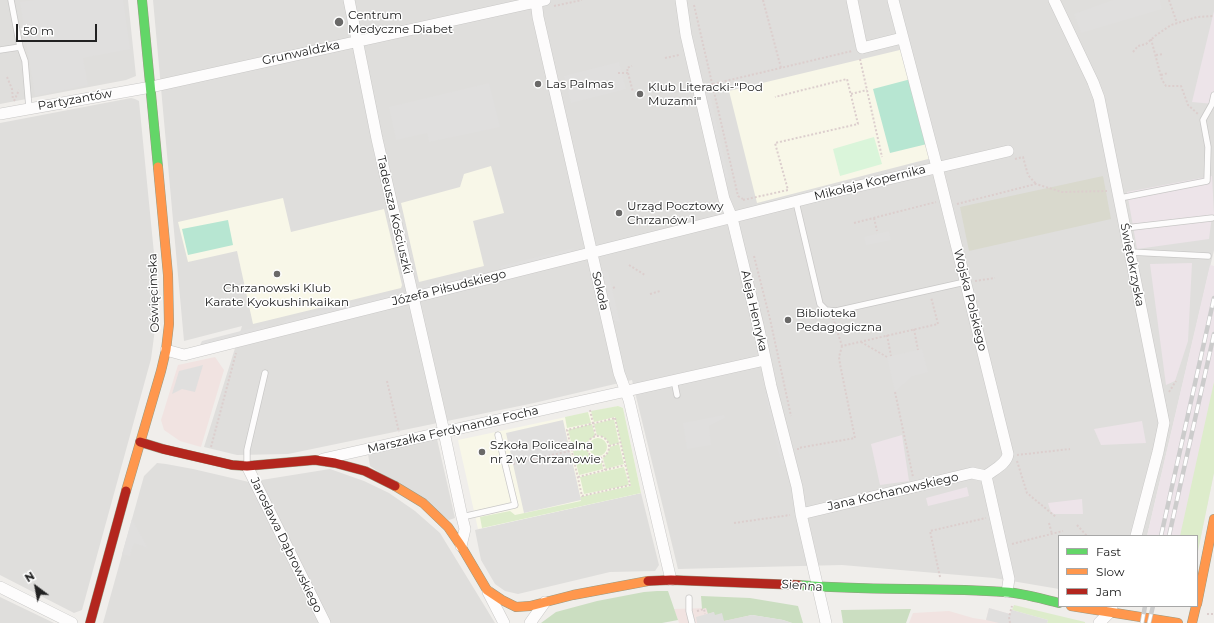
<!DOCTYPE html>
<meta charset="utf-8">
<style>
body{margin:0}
#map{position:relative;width:1214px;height:623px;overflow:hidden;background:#f0eeeb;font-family:Montserrat,sans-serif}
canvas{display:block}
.legend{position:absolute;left:1058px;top:535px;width:140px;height:72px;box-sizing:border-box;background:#fff;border:1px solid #a7a7a7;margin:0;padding:5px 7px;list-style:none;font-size:12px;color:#222}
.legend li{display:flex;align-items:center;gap:8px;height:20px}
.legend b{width:20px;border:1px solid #a7a7a7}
.north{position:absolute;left:16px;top:567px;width:40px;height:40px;-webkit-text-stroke:3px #fff;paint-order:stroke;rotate:328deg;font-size:11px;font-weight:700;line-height:16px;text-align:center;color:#222}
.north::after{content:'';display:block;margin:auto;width:14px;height:18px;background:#222;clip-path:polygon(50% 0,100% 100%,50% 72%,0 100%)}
.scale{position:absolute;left:16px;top:24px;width:81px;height:18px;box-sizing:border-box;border:2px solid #222;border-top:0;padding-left:5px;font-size:12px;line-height:14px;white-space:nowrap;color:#222;-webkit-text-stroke:3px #fff;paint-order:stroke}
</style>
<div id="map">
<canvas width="1214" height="623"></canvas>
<ul class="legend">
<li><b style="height:5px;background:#63d668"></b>Fast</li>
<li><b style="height:5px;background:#ff974d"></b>Slow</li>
<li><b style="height:5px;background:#b3261e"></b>Jam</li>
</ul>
<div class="north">N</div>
<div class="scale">50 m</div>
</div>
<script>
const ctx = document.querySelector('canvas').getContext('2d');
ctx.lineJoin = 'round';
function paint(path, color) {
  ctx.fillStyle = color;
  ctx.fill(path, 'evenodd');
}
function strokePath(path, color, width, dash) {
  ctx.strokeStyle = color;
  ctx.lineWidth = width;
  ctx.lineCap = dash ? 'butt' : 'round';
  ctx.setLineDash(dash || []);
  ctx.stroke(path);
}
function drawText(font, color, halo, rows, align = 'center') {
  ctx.font = font + ' Montserrat,sans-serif';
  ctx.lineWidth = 3;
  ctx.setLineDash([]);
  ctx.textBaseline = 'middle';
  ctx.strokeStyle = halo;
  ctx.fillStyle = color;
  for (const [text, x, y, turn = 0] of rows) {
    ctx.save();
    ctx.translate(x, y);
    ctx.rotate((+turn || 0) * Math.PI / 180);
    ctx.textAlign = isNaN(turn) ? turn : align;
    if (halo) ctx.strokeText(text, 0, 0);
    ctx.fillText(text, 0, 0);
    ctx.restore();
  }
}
paint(new Path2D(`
 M0,0H128L136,76L126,80L0,104Z
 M153,0H1214V250L1147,536H1059V589L994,578L842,565L678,569L632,380L534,403L288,454L237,455L204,447L242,326L184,341Z
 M131,98L135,99L139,101L157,284V314L151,359L82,610L74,613L0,575V123Z
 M437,439L455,518L449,520L370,466L368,454Z
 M157,463L166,464L193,469L249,482L330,469L364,481L389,493L415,511L440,533L495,623H103L144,476Z
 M641,493L659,565L655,571L610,572L518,594L505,591L495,584L481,560L475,530Z
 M0,597L54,623H0Z`), '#dfdedc');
paint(new Path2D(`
 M215,357L224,370L201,447L180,441L164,430L161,420L178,365Z
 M706,608L714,612L792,623H679L674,609Z
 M989,608L1010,614L1012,610L1047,623H909L913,613L949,611L973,618L986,620Z`), '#f1e3e1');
paint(new Path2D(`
 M1214,11V104L1192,102Z
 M1212,176L1214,214L1212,216L1209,239L1137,249L1127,192Z
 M1192,263L1188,341L1175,381L1166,385L1150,264Z
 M1210,265L1214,266V473L1197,556V536H1147Z
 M1142,421L1146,443L1101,445L1094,429Z
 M902,435L909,481L880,485L871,444Z
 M967,487L969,496L928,506L926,498Z
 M1082,499L1083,514H1054L1051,512L1048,503Z`), '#ede4e9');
paint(new Path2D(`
 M904,49L932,158L757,203L729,91Z
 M491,166L504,213L473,221L484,266L419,282L401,203L460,187L464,174Z
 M283,198L291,232L384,209L402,285L401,288L253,324L237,251L188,262L178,222Z
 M618,406L623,408L641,493L478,529L458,440Z`), '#f8f7e8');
paint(new Path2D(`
 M1103,176L1111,219L969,251L960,207Z`), '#d9d9cd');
paint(new Path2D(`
 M1214,382V473L1197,556V536H1180Z
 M618,406L623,408L641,493L482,528L480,517L510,511L515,515L581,501L580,497L631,486L615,417L594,422L591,411Z
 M588,412L591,423L567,428L565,417Z
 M614,419L619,443L610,445C607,439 604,436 597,435L594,424Z
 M592,424L595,436L588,441L586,447L573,449L568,430Z
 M589 447a9 9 0 1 1 18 0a9 9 0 1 1-18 0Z
 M619,444L624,464L606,469L603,458L608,453L610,447Z
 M587,448C588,456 593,459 601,458L603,469L579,475L573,451Z
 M624,467L629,485L584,494L580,477Z
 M1014,605L1085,622V623H1047L1048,620L1012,610Z`), '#ddeccb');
paint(new Path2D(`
 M657,591H668L678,620L662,623H541L556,612L597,601L644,592Z
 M701,596L750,598L798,606L803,623H792L783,620L752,615L724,621L714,615V612L708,614L706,608L702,609Z
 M911,609L906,623H843L841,610Z`), '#cbdec1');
paint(new Path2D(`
 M874,137L882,164L840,176L833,149Z`), '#daf5da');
paint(new Path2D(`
 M911,79L927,144L890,153L873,89Z
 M228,220L233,245L188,255L182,229Z`), '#b7e6d2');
paint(new Path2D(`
 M36,0H123L130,49L83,58L88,85L35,96L20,2Z
 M1113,0H1160L1162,9L1081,33L1074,14Z
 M619,62L626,89L571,103L564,76Z
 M707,81L729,178L724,186L701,90Z
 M489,83L500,127L429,142L427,133L396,140L389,107Z
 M889,231L891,240L866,245L864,237Z
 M574,248L569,256L496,274L501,266Z
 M600,270L608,272L620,322L613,320Z
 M482,271L478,279L420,293L424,285Z
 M397,292L393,300L280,328L286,319Z
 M268,324L263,332L198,349L202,341Z
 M922,349L928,372L913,376L895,392L887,357Z
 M203,365L195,392L182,389L172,394L179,371Z
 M765,394L770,396L785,463L782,467Z
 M724,415L725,418L709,426L711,445L687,449L683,423Z
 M563,420L581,500L524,513L506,433Z
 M132,519L148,548L134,543L130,556L122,554Z
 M989,608L1010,614L1012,610L1048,620L1047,623H999L986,620Z
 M714,612L715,615L722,613L724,621L752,615L783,620L792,623H697L696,617Z`), '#e0dfde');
const lane = new Path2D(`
 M11,0L20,47L25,61L29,108
 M0,50L20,47
 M1120,198L1207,181L1208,147L1203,120L1212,104L1214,95
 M796,202L820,304L826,310L836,311L965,282
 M1125,228L1212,218
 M1130,252L1208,256
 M674,380L677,395
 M247,464V450L265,373
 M462,517L515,505L498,435
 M689,598V611L692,623`);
const street = new Path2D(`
 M349,0L377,139L444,432L462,517L465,529L461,546
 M536,0L538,17L615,355L619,373L629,400L671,580
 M681,0L686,35L724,199L732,218L758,325L771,386L797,487L801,514L826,623
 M852,0L862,48L902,38
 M893,0L937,167L1008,454C1007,464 993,470 986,476
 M1054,0L1093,82L1099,98L1164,423L1158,452L1136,536
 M0,114L151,87L545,0
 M166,350L184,355L833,192L1008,151
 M323,459L765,360
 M247,466L325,623
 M986,476L1009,579L1007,592
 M801,514L972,473L986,476
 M0,587L72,623
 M488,592L504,623
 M530,623L545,602
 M1099,623L1110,612L1112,608`);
const fast = new Path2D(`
 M142,0L158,167
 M799,585C867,591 937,587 1005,592C1023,593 1042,599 1059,603`);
const slow = new Path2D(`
 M395,486L423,503L448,527L461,546L487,590L502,600L516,607L530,606L573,595L648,581
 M126,491L161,371L166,350L169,324L168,275L158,167
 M1197,604L1214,519
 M1071,606L1178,623
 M1192,623L1196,606`);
const jam = new Path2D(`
 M140,442L163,449L232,465L247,466L315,460L335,463L365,471L395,486
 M648,581L671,580L799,585
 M90,623L126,491`);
strokePath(lane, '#c9c8c7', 7);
strokePath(street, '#c9c8c7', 12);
strokePath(fast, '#999a82', 10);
strokePath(slow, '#999a82', 10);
strokePath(jam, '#999a82', 10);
strokePath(new Path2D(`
 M763,0L781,68
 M1169,0L1177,23
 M694,5L738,196L743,199
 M554,6L582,0
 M1151,39L1162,80L1166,86H1181L1188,105L1198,114
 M1133,52L1138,46L1146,44L1155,36L1171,25L1197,17L1214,16
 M1156,55L1163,54
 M665,58L679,55
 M860,59L882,157
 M618,73H628L627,68L632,66
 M628,73L633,92
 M1161,75L1168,73
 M7,77L12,89L13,100
 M713,84L852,51
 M851,94L867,90
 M14,101L19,90
 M1015,159L1023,157L1028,175L1036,184
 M743,200L788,190L775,143L858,124L847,79L775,97
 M957,204L1036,184L1062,192L1107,191
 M874,218L877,231
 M854,223L936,202
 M754,256L770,319L791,416
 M629,265L645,275
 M975,281L995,278
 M613,288L615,287
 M650,294L660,291
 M833,318L842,346L938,324L931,297
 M914,329L918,350
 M887,335L891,356
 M861,342L887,357
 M387,381L399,432
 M895,392L913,477
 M1169,392L1176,381
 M590,410L596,437
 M615,418L630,485L582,496L567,430Z
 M587 447a11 11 0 1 1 22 0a11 11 0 1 1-22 0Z
 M609,446L620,443
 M211,447L236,353
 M798,450V448L855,438L840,364L839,357L842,346
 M1017,455L1070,449
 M601,457L605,470
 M1017,461L1027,493L1056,517
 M513,464L587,447
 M578,477L625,465
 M734,523L790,515
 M1049,523L1052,534
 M1077,525L1087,536
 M1012,544L1063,531
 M940,577L930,531L986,518
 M697,611L704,609L705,614
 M1207,614H1214
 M1010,623L1009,617L1012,606`), '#dccecd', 2, [2, 2]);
strokePath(lane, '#fdfcfc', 5.5);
strokePath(street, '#fdfcfc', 11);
strokePath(fast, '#63d668', 9);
strokePath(slow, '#ff974d', 9);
strokePath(jam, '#b3261e', 9);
const rail = new Path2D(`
 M1161,536L1214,298
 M1169,536L1214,334
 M1142,623L1145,606
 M1149,623L1153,606`);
strokePath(rail, '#ccc', 4.5);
strokePath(rail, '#fff', 3, [9]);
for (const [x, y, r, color] of [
 [339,22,5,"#6a6968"],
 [538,84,4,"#6a6968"],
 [640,94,4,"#6a6968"],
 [619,213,4,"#6a6968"],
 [277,274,4,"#6a6968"],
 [788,320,4,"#6a6968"],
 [482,452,4,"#6a6968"]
]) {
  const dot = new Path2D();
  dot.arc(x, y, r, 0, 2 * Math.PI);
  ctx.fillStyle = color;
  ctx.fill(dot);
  strokePath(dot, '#fff', 1.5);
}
drawText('12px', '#222', '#fff', [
 ["Centrum",348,15],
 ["Medyczne Diabet",348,29],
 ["Las Palmas",546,84],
 ["Klub Literacki-\"Pod",648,87],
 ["Muzami\"",648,101],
 ["Urząd Pocztowy",627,206],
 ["Chrzanów 1",627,220],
 ["Chrzanowski Klub",277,288,"center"],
 ["Karate Kyokushinkaikan",277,302,"center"],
 ["Biblioteka",796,313],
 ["Pedagogiczna",796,327],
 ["Szkoła Policealna",490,445],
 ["nr 2 w Chrzanowie",490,459]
], 'left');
drawText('12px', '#222', '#fff', [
 ["Grunwaldzka",301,53,-12],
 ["Partyzantów",75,100,-10],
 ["Mikołaja Kopernika",870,183,-14],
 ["Tadeusza Kościuszki",394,215,77],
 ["Świętokrzyska",1132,265,79],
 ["Józefa Piłsudskiego",449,288,-14],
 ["Sokoła",600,291,77],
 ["Oświęcimska",154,293,-92],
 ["Wojska Polskiego",970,300,76],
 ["Aleja Henryka",754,311,77],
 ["Marszałka Ferdynanda Focha",453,430,-13],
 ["Jana Kochanowskiego",893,492,-13],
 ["Jarosława Dąbrowskiego",286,545,64],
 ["Sienna",802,586,4]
]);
</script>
